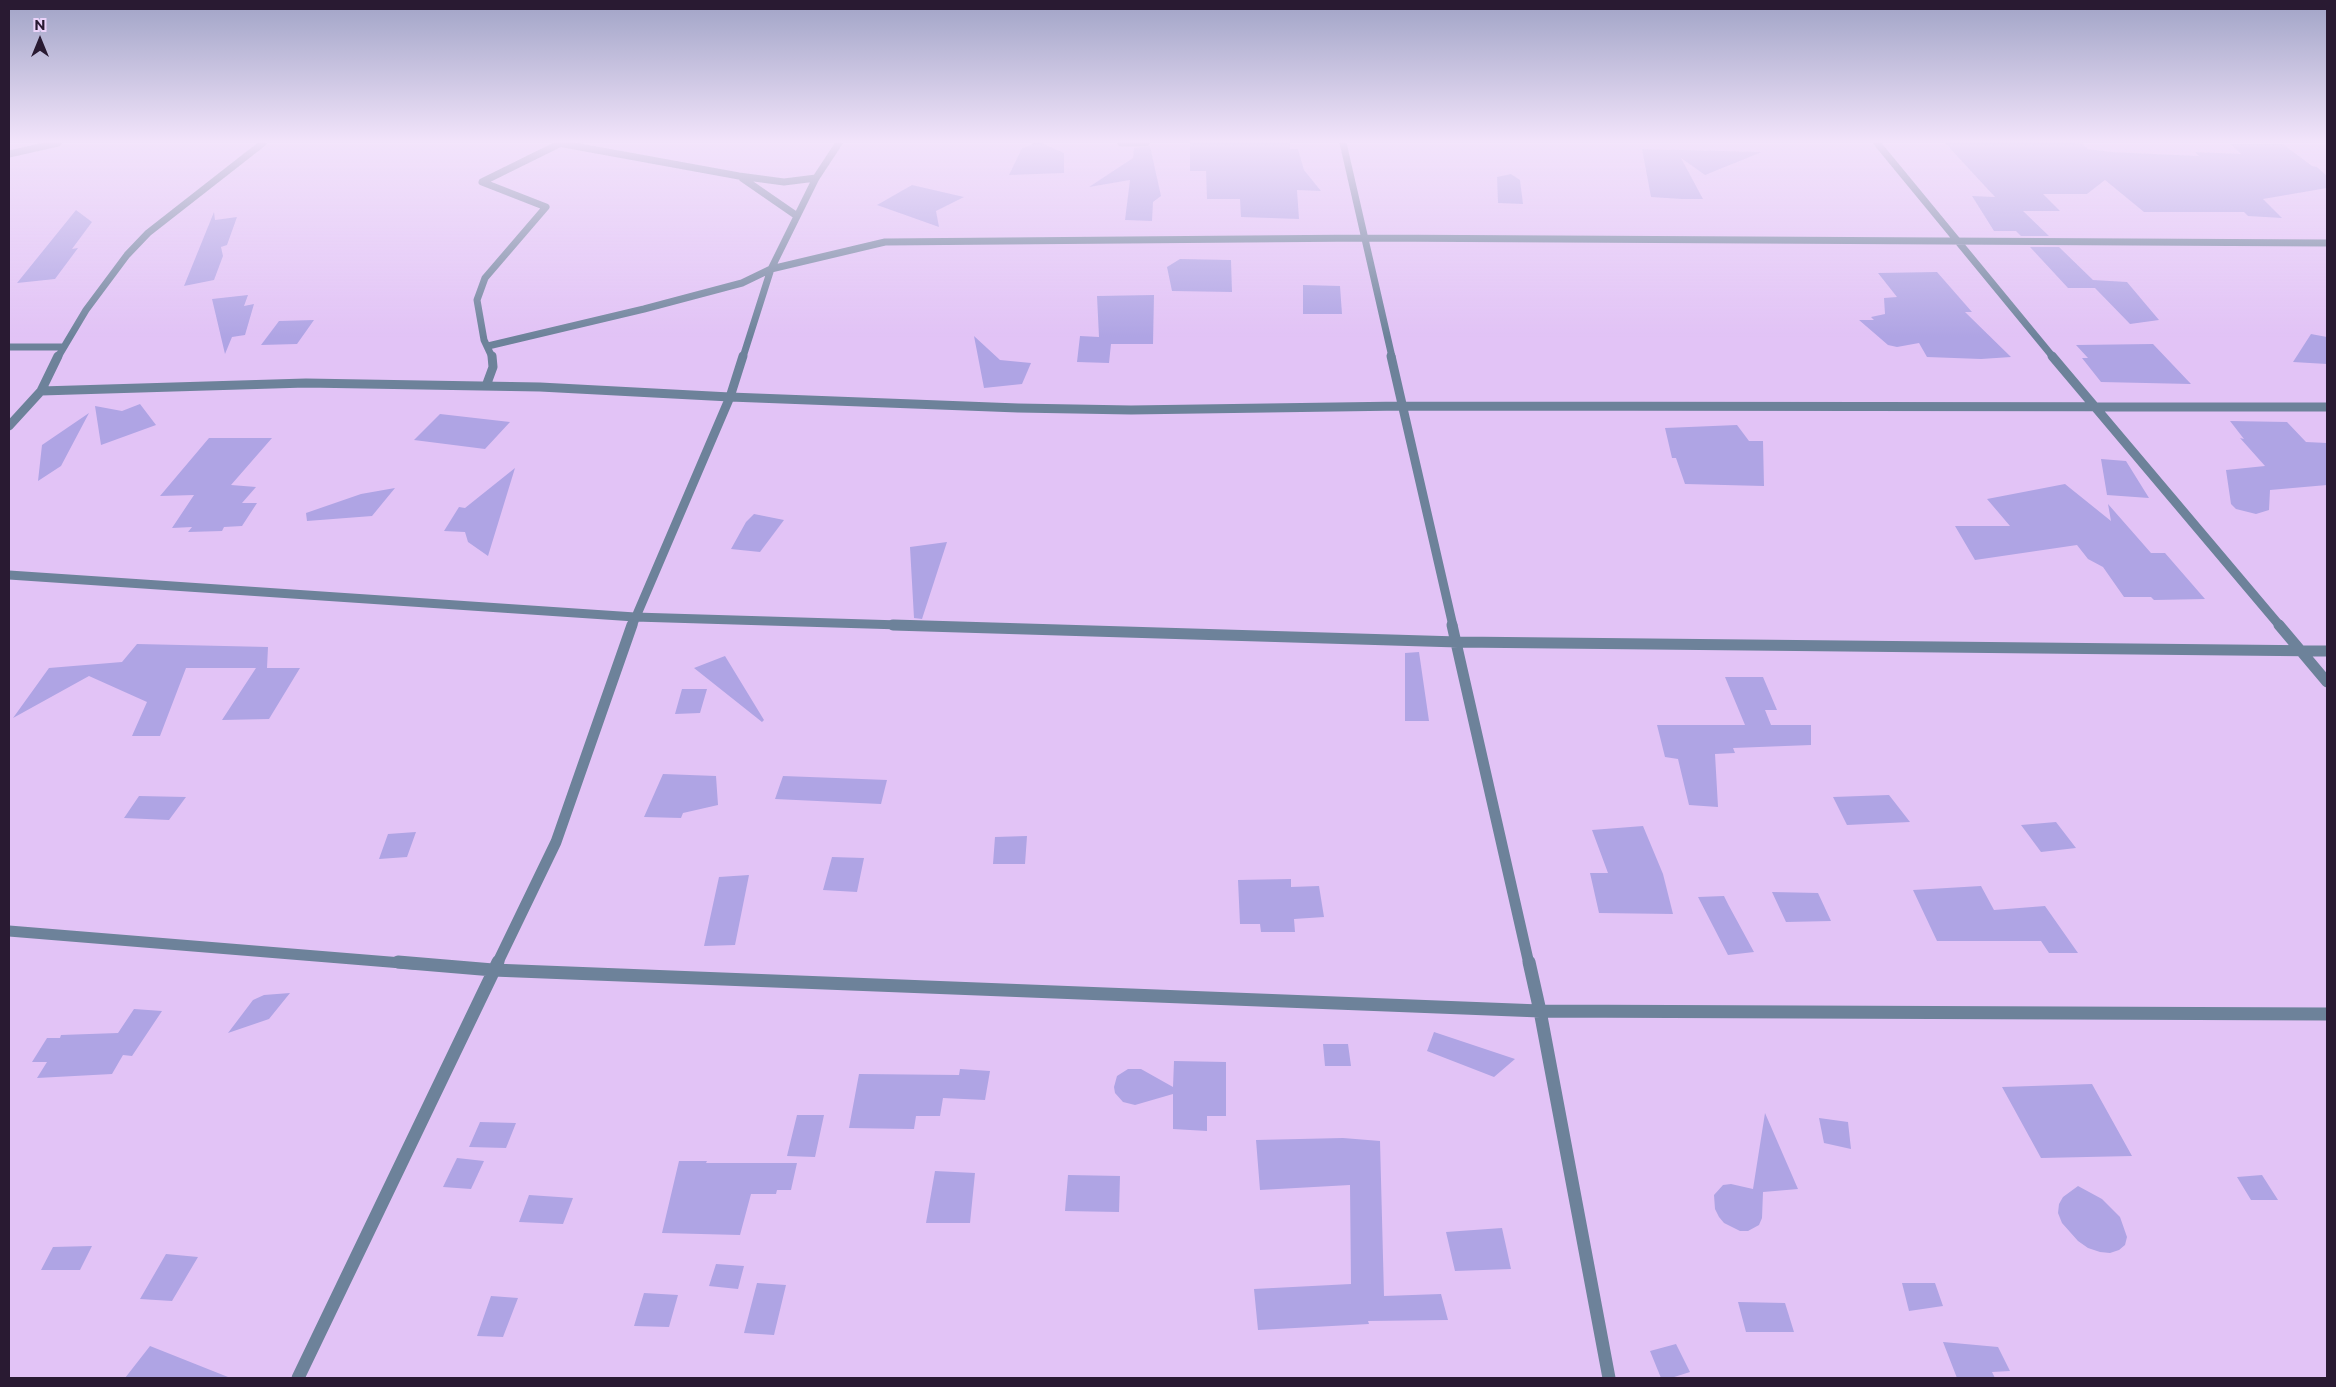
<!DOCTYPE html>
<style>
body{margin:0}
#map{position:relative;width:2336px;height:1387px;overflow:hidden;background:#e2c3f6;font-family:Montserrat,sans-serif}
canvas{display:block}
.frame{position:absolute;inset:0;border:10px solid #291a32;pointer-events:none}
.north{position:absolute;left:15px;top:15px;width:50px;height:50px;-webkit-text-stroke:4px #ebd3fa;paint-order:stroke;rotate:0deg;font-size:14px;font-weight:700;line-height:20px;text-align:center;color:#291a32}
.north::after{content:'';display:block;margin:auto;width:18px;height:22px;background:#291a32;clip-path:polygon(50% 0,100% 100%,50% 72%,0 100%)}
</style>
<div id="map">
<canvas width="2336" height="1387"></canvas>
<div class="frame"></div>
<div class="north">N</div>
</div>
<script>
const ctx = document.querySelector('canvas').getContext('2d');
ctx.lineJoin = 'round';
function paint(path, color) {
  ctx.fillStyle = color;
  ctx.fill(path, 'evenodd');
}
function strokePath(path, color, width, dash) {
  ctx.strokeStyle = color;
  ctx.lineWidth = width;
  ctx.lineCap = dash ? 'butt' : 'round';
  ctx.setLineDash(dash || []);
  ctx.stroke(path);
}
paint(new Path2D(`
 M1035,143H1042L1064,153V173L1009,175L1022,148Z
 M1190,143H1290V149H1298L1304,170L1321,191L1297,190L1299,219L1241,217L1240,199H1207L1206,171H1190Z
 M1945,143H2073L2083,144L2088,149L2111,152L2199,156L2195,152L2241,154L2230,144H2283L2312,166L2317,167L2327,176V188L2263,199L2282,218L2248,216L2244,212H2144L2105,180L2087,194H2043L2060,211H2023L2049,236H2021L2016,231H1994L1972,196L1995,197Z
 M1150,146L1161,196L1153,202L1152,221L1125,220L1130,180L1089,187L1133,158L1134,148Z
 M1642,149L1762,152L1705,175L1681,158L1703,199H1682L1651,197Z
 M1511,174L1520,180L1523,204L1498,203L1497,177Z
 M912,185L964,197L936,211L939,227L877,205Z
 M76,210L92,222L72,249L78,248L55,279L17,283Z
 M214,212L215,220L237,217L227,245L221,247L223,256L214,280L184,286Z
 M2030,247H2059L2093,280L2127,282L2159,320L2130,324L2095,288H2068Z
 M1180,259L1231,260L1232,292L1172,291L1167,267Z
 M1937,272L1972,312H1965L2011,357L1981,359L1927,357L1919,343L1897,347L1888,345L1859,320H1874L1871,317L1885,314L1884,298L1897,297L1878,273Z
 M1303,285L1340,286L1342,314H1303Z
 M248,295L244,306L254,304L245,335L232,337L225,354L212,299Z
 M1154,295L1153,344H1111L1109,363L1077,362L1080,336L1099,337L1097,296Z
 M314,320L297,344L261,345L279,321Z
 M2311,334L2327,337V364L2293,362Z
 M974,336L1000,360L1031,363L1022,384L984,388Z
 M2153,344L2191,384L2101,382L2082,358H2088L2076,345Z
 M140,404L156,425L101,445L95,406L122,411Z
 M89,413L61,466L38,481L42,445Z
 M440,414L510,422L485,449L414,440Z
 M2230,421L2287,422L2306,442L2327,443V485L2270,490L2269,510L2256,514L2236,509L2231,504L2226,470L2265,466L2240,438L2244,439Z
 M1737,425L1749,441H1763L1764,486L1685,484L1676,458H1672L1665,428Z
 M209,438H272L231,485L256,487L242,503H257L242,526L224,527L222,531L188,532L192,527L172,528L194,495L160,496Z
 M2101,459L2126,461L2149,498L2107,495Z
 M515,468L488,556L468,542L465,532L444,531L459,507L465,508Z
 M2065,484L2111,521L2108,504L2151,553H2165L2205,599L2154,600L2151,597H2124L2103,567L2088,559L2077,545L1975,560L1955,526H2010L1987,499Z
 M395,488L372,516L307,521L306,513L361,494Z
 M754,514L784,520L760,552L731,549L746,522Z
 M947,542L922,619L914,618L910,547Z
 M137,644L268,647L267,668H300L269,719L222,720L256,668H186L160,736H132L147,702L89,676L13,718L49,668L122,662Z
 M1419,652L1429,721H1405V653Z
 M725,656L764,720L762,722L694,668Z
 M1725,677H1763L1777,710H1765L1771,725H1811V745L1733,748L1735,753L1715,754L1718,807L1689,805L1678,759L1665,757L1657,725H1745Z
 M682,689H707L700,713L675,714Z
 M663,774L716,776L718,805L683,813L681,818L644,817Z
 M783,776L836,778L887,780L881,804L775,799Z
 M1889,795L1910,822L1847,825L1833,797Z
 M139,796L186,797L169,820L124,818Z
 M2056,822L2076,848L2041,852L2021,825Z
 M1643,826L1663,874L1673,914L1599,913L1590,873H1608L1592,830Z
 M416,832L407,857L379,859L388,834Z
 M1027,836L1025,864H993L995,837Z
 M832,857L864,858L857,892L823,890Z
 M749,875L735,945L704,946L719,877Z
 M1291,879V887L1319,886L1324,917L1294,919L1295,932H1261L1260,924H1240L1238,880Z
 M1981,886L1994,910L2045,906L2078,953H2049L2041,941H1937L1913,890Z
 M1772,892L1818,893L1831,921L1786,922Z
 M1724,896L1729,906L1754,952L1728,955L1698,897Z
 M290,993L269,1019L228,1033L253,1000L264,995Z
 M134,1009L162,1011L132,1056L123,1055L112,1074L37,1078L47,1062H32L47,1038H60L61,1035L118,1033Z
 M1434,1032L1515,1059L1494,1077L1427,1051Z
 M1323,1044H1348L1351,1066H1325Z
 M1174,1061L1226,1062V1116H1207V1131L1173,1129V1094L1135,1105L1123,1102L1115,1093L1114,1087L1117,1076L1128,1069H1141L1173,1087Z
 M960,1069L990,1071L985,1100L943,1098L940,1116H916L914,1129L849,1128L859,1074L959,1075Z
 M2092,1084L2132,1156L2041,1158L2002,1087Z
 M1765,1113L1798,1189L1763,1192L1762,1218L1759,1225L1748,1231H1740L1724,1223L1719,1217L1715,1209L1714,1195L1723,1185L1731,1184L1753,1189Z
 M797,1115H824L815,1157L787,1156Z
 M1819,1118L1848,1122L1851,1149L1824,1143Z
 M480,1122L516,1123L506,1148L469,1147Z
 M1343,1138L1380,1141L1384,1296L1441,1294L1448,1320L1368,1321L1369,1324L1258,1330L1254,1289L1351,1284L1350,1185L1260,1190L1256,1140Z
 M457,1158L484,1161L471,1189L443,1187Z
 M679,1161H707L706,1163H797L791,1190H777L776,1194H751L740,1235L662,1233Z
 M935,1171L975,1173L970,1223H926Z
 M1068,1175L1120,1176L1119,1212L1065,1211Z
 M2262,1175L2278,1200H2251L2237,1177Z
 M2078,1186L2102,1199L2120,1217L2127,1237L2125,1245L2119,1250L2110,1253L2100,1252L2088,1248L2078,1241L2062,1223L2058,1213L2059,1204L2063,1197Z
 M529,1195L573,1198L563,1224L519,1222Z
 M1502,1228L1511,1269L1455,1271L1446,1232Z
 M92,1246L80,1270H41L53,1247Z
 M166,1254L198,1257L172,1301L140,1299Z
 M716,1264L744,1266L738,1289L709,1286Z
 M757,1283L786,1285L774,1335L744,1333Z
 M1902,1283H1935L1943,1306L1909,1311Z
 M644,1293L678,1295L669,1327L634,1326Z
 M491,1296L518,1298L503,1337L477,1336Z
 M1738,1302L1785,1303L1794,1332H1746Z
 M1943,1342L1998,1347L2010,1371L1992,1372L1995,1378H1957Z
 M1676,1344L1690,1372L1671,1378H1661L1650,1351Z
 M150,1346L228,1377V1378H125Z`), '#afa4e4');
strokePath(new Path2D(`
 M558,143L739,176L784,182L816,178
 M1121,143H1146
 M1343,143L1392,357
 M1877,143L2053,357
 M9,154L58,143
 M742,178L797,216
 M488,346L644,309L742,283L771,269L885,242L1367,238L2327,243
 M9,347H63
 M58,357L86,310L127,255L148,233L263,143
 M492,357L484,340L477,300L485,278L546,207L482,182L561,143
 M743,357L771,269L816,178L839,143`), '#6d829a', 7);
strokePath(new Path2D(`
 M743,356L730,397L1018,408L1131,410L1403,406L2327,407
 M1391,356L1453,626
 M2052,356L2280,626
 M486,386L493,367L492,356
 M41,391L306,383L540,387L730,397L632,626
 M9,426L41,391L58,356
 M9,575L635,617L934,626`), '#6d829a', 9);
strokePath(new Path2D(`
 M893,625L1458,642L2327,651
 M1452,625L1529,964
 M2279,625L2327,682
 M9,931L414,964
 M497,964L556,842L632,625`), '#6d829a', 11);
strokePath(new Path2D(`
 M398,962L493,970L1540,1011L2327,1014
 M1529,962L1540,1011L1609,1378
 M298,1378L498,962`), '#6d829a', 13);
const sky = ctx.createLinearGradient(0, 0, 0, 337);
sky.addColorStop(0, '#a0a3c6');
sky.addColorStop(0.42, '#f2e4fb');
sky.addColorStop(1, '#f2e4fb00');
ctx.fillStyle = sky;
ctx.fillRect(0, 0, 2336, 337);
</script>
